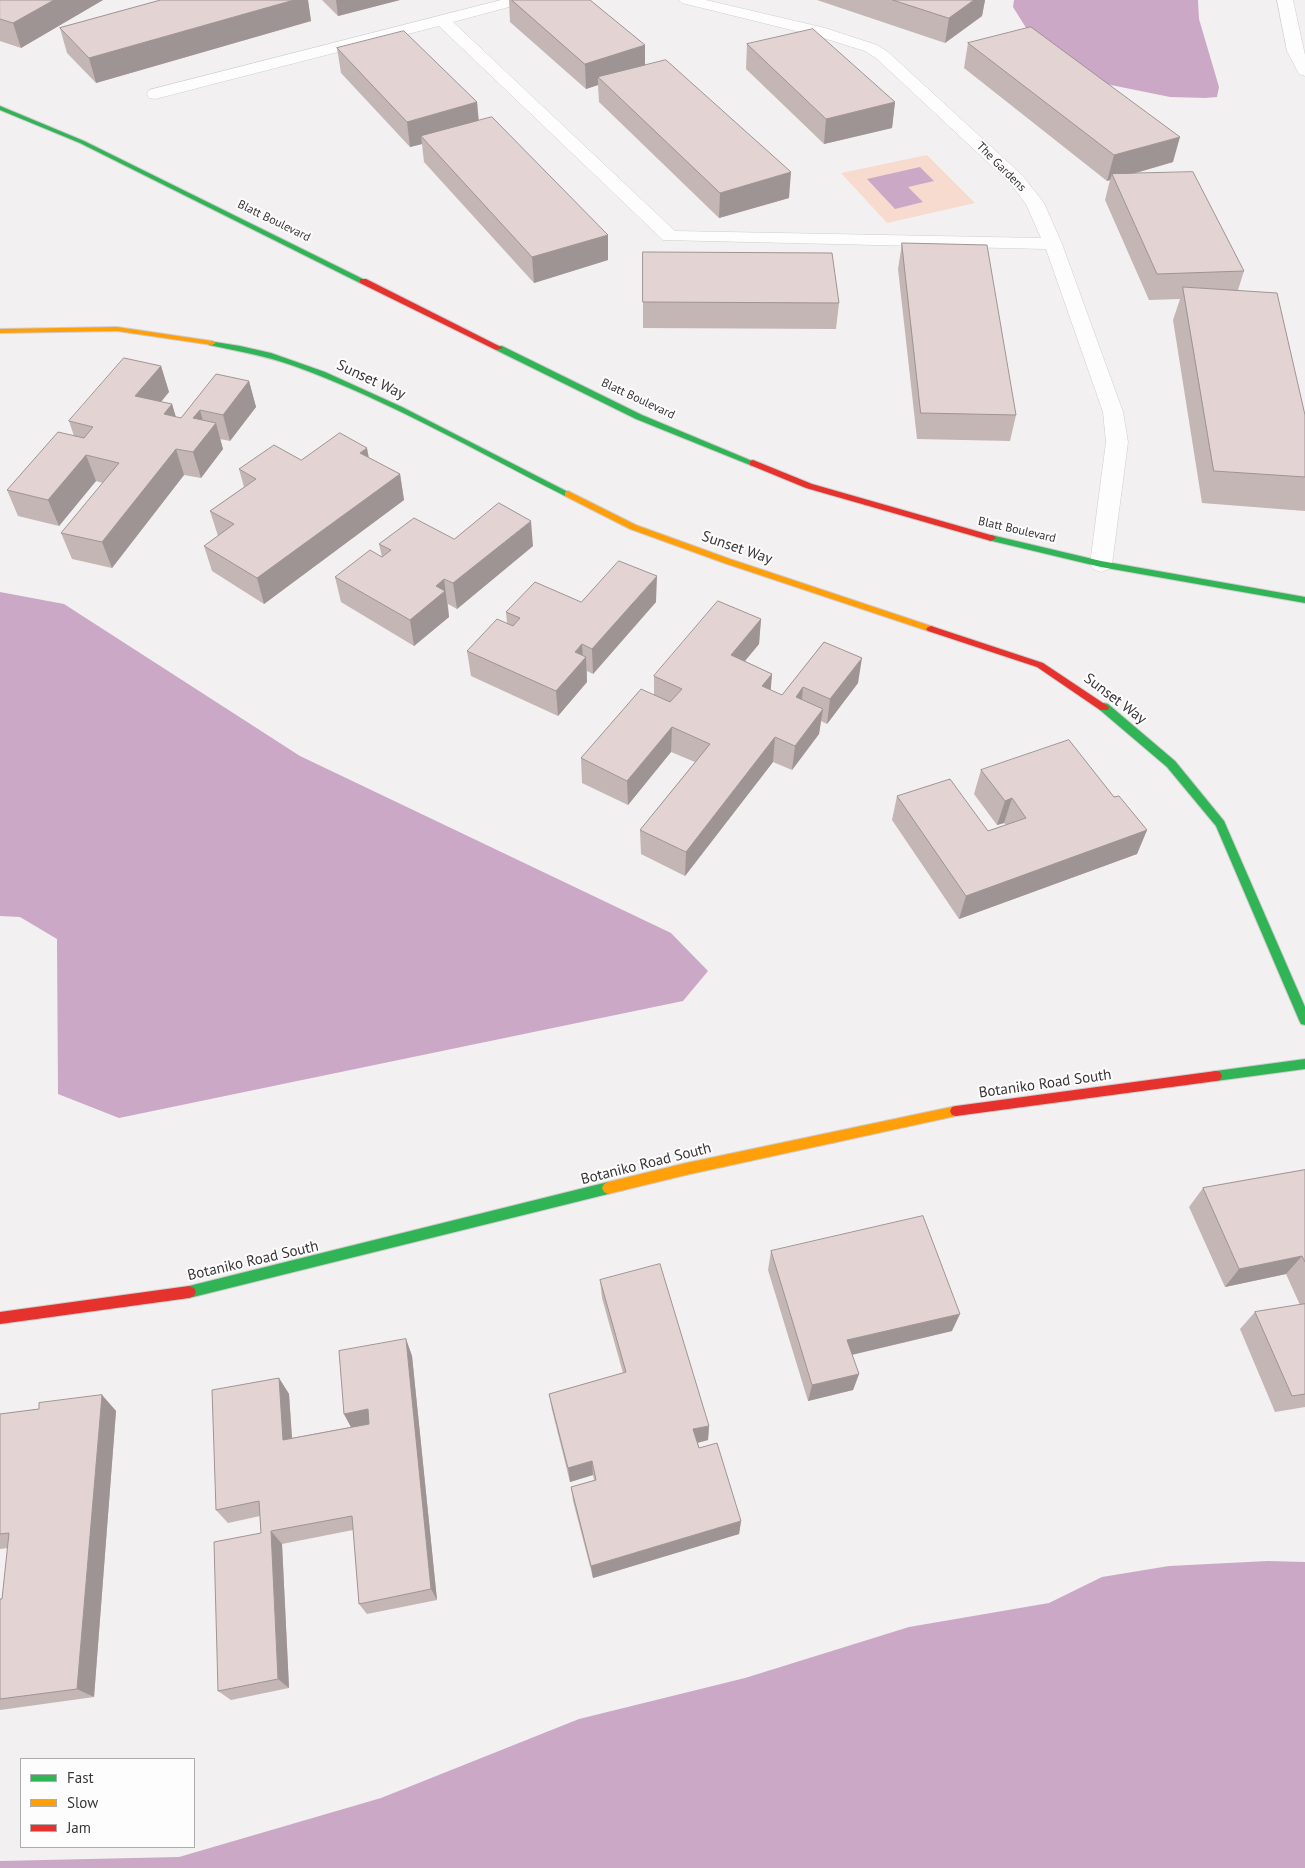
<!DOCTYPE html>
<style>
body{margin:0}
#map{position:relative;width:1305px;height:1868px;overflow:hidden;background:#f3f0f1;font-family:"PT Sans",sans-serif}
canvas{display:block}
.legend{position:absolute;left:20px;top:1758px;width:175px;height:90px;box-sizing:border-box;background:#fefdfd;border:1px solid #aeadad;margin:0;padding:6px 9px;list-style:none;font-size:15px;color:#373535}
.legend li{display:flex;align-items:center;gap:10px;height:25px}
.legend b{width:25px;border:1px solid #aeadad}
</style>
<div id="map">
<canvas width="1305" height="1868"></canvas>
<ul class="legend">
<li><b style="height:6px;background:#30b455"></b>Fast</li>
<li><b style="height:6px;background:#ff9f0a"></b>Slow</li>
<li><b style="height:6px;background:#e5322d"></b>Jam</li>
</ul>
</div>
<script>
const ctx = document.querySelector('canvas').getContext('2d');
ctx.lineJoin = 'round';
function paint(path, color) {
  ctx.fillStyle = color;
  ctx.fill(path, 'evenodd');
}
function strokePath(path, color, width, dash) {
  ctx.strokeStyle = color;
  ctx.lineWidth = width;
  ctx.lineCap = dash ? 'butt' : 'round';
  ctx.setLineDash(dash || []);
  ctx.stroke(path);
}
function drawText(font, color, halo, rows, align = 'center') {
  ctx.font = font + ' "PT Sans",sans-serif';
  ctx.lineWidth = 4;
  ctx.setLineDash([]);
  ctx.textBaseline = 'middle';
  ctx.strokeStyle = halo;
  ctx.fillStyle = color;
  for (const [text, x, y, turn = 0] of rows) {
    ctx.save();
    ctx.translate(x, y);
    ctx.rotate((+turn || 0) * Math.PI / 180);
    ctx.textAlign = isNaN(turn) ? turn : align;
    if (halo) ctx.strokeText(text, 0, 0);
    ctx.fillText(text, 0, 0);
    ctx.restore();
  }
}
paint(new Path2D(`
 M927,155L975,203L887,223L841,173Z`), '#f7dbcf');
paint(new Path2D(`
 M1014,0H1198L1199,19L1219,87L1217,97L1205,98L1170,97L1106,84L1038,47L1013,7Z
 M920,167L934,181L908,187L923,202L895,209L867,179Z
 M0,592L64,604L300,756L671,933L708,971L683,1001L119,1118L58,1094L57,939L20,917L0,916Z
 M1268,1561L1305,1562V1868H0V1861L179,1857L381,1798L579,1719L745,1678L909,1627L1049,1603L1102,1577L1169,1566Z`), '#cba8c6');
const street = new Path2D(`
 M501,0H527L524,3L453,22L675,231L1041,238L1026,204L1010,183L876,58L865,51L820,37L682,3L679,0H706L825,28L877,45L888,52L1022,175L1044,203L1062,244L1123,412L1128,442L1112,564L1109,569L1101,572L1093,569L1090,564L1106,442L1103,412L1046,249L663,240L439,26L155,99L149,98L147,94L149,90Z
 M1277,0H1293L1305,55V76L1299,74L1287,51Z`);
const fast = new Path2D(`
 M0,106L84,141L367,281L360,283L80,143L0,110Z
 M209,341L240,346L271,353L325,372L402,407L572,494L571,496H565C476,451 388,400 294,366C266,356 238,351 209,345Z
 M496,346H502L642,415L757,463L753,466L750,465L636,419L496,350Z
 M991,535L1101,561L1305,597V603L1101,567L988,540V536Z
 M1104,703L1108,704L1175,761L1224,821L1305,1007V1025L1301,1024L1299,1020L1216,826L1167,767L1100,710L1099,707L1100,704Z
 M1305,1059V1069L1216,1081L1212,1080L1210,1076L1212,1072L1216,1071Z
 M608,1182L612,1184L614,1188L612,1192L608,1194L189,1298L184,1296L182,1292L184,1288L189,1286Z`);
const slow = new Path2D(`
 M117,327L212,341L216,343L212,345L117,331L0,333V329Z
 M568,491L636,525L730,559L934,627L936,629L934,631H928L724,563L630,529L565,496V492Z
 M956,1106L960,1107L962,1111L960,1115L956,1116L686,1175L608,1194L604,1192L602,1188L604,1184L608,1182L686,1163Z`);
const jam = new Path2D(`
 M360,279H366L503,348L496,350L360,283Z
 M753,460L812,484L994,536L996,538L991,541L806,488L750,465V461Z
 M931,626L1043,663L1109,707L1108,710H1100L1037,667L928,631L926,629L928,627Z
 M1216,1071L1220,1072L1222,1076L1220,1080L1216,1081L956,1116L952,1115L950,1111L952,1107L956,1106Z
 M189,1286L194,1288L196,1292L194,1296L189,1298L0,1324V1312Z`);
strokePath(street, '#cfcdce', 1);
strokePath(fast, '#cfcdce', 2);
strokePath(slow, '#cfcdce', 2);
strokePath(jam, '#cfcdce', 2);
paint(street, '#fdfdfd');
paint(fast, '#30b455');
paint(slow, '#ff9f0a');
paint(jam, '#e5322d');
paint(new Path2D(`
 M0,0H103L21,48L0,41Z
 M161,0H308L311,21L96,83L67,53L60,28Z
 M322,0H400L338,16Z
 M509,0H590L645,65L789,198L719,218L599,102L598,85L586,89L510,22Z
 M817,0H985L982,16L945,43Z
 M968,43L1173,162L1133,174L1244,271L1238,290L1305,415V511L1202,503L1173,320L1180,299L1149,300L1105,200L1110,180L1107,181L964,68Z
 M747,44L895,102L892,128L824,144L746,69Z
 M337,48L477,102L479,121L608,235V260L534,283L424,162L422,144L410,147L341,73Z
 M902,243L1016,415L1010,441L917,439L898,269Z
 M643,252L839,303L836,329L643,328Z
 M161,366L169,392L161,402L172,404L175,417L181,418L249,381L256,407L230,441L220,439L223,449L201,478L184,475L112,568L72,559L61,533L103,483L96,481L59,526L18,516L7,490L74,436L69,421Z
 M369,458L400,474L404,500L264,604L212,571L204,546L218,536L210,511L244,487L239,469L301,460Z
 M454,539L533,546L457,609L448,604V605L449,617L414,646L341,602L335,577L382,557L379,544Z
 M581,602H656L593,674L587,671V682L558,716L471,676L467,651L507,623L506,612Z
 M761,619L759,644L745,661L772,674L770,690L782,695L824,642L858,683L827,724L821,721L819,734L792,770L773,762L685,876L641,854L640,830L695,762L671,752L628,805L582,783L581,758L654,695V676Z
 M981,770L1114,797L1147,830L1137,854L959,919L892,820L897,796L988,831L1006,825L1004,823L997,825L974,794Z
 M1305,1170V1407L1275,1412L1240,1329L1255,1312L1300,1305L1286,1274L1225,1287L1189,1207L1203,1188Z
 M771,1251L952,1331L852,1355L859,1374L853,1390L808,1401L768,1270Z
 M600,1280L709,1426L708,1440L698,1443L699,1448L741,1521L739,1534L593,1578L573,1501L571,1487L594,1480L593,1475L570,1482L552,1410L549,1394L623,1373L602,1298Z
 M406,1339L412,1356L437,1600L367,1614L359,1604L353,1530L282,1544L289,1688L231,1700L218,1691L261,1533L260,1516L228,1523L216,1510L279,1378L289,1394L292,1438L351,1427L344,1414Z
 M102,1395L116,1411L94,1697L0,1710V1599H2L8,1548L0,1549V1414L39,1409Z`), '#c3b6b5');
paint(new Path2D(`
 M54,0H103L21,48L13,23Z
 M294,0H308L311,21L96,83L89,58Z
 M336,0H400L338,16Z
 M974,0H985L982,16L945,43L949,18Z
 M645,45V70L598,77V85L586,89L585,64Z
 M477,102L479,127L421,136L422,144L410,147L407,122Z
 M895,102L892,128L824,144L826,119Z
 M1180,137L1173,162L1114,179L1112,174L1110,180L1107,181L1114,155Z
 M791,172L789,198L719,218L720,193Z
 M608,235V260L534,283L532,257Z
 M161,366L169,392L144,422L135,396Z
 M249,381L256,407L230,441L223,415Z
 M172,404L180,430L164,414Z
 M200,410L207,435L216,423L223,449L201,478L193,452V418Z
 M367,448L372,474L360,453Z
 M176,449L184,475L112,568L102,542Z
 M86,455L96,481L59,526L48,500Z
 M400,474L404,500L264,604L257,578Z
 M531,521L533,546L457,609L453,583Z
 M657,576L656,602L593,674L592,649Z
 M444,579L449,617L414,646L410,620L436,586Z
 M761,619L759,644L729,680L731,655Z
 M582,644L583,660L586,657L587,682L558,716L556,691L575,652Z
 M862,658L858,683L827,724L830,699Z
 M772,674L770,699L762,686Z
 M803,687L801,712L796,697Z
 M823,709L819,734L792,770L795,746Z
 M672,727L671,752L628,805L627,781Z
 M775,737L773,762L685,876L686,852Z
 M1012,798L1004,823L997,825L1005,801Z
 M1147,830L1137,854L959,919L966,896Z
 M1302,1256L1286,1274L1225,1287L1239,1269Z
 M960,1314L952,1331L842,1357L847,1340Z
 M406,1339L412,1356L437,1600L431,1589Z
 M859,1374L853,1390L808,1401L812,1385Z
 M279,1378L289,1394L293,1454L283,1440Z
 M102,1395L116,1411L94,1697L77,1689Z
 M368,1409L376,1424L352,1429L344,1414Z
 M709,1426L708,1440L692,1444L693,1429Z
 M592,1461L593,1475L570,1482L568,1468Z
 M741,1521L739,1534L593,1578L591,1566Z
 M271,1531L282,1544L289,1688L278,1679Z`), '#9f9494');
const building = new Path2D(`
 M0,0H54L13,23L0,19Z
 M161,0H294L89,58L60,28Z
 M512,0H590L645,45L585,64Z
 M893,0H974L949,18Z
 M1031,27L1180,137L1114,155L968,43Z
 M813,29L895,102L826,119L747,44Z
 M404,31L477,102L407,122L337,48Z
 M666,60L791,172L720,193L598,77Z
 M492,117L608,235L532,257L421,136Z
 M1193,172L1244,271L1157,274L1112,174Z
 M902,243L987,245L1016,415L921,413Z
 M643,252L832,253L839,303L643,302Z
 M1183,287L1277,293L1305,415V477L1214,471Z
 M124,358L161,366L135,396L172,404L164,414L181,418L216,374L249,381L223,415L200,410L193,418L216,423L193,452L176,449L102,542L61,533L119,463L86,455L48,500L7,490L58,432L84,438L93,427L69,421Z
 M340,433L367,448L360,453L400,474L257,578L204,546L234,524L210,511L256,479L239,469L274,445L301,460Z
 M499,503L531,521L453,583L444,579L436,586L445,591L410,620L335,577L370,550L382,557L391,550L379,544L414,518L454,539Z
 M619,561L657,576L592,649L582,644L575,652L586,657L556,691L467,651L497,619L513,626L520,618L506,612L535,582L581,602Z
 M718,601L761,619L731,655L772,674L762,686L782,695L824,642L862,658L830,699L803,687L796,697L823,709L795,746L775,737L686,852L640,830L710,744L672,727L627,781L581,758L641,689L670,702L682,689L654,676Z
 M1069,740L1114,797L1119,796L1147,830L966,896L897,796L950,779L988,831L1026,818L1012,798L1005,801L981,770Z
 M1305,1170V1262L1302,1256L1239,1269L1203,1188Z
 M923,1216L960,1314L847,1340L859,1374L812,1385L771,1251Z
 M660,1264L709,1426L693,1429L699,1448L717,1443L741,1521L591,1566L571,1487L596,1480L592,1461L568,1468L549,1394L626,1372L600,1280Z
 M1305,1304V1394L1292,1396L1255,1312Z
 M406,1339L431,1589L359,1604L352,1516L271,1531L278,1679L218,1691L214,1542L261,1533L259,1501L216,1510L212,1390L279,1378L283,1440L369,1424L368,1409L344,1414L339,1351Z
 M102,1395L77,1689L0,1699V1599H2L9,1533L0,1534V1414L39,1409V1403Z`);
paint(building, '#e3d4d3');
strokePath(building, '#9f9494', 1);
drawText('12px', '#373535', '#fefdfd', [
 ["The Gardens",1001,167,45],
 ["Blatt Boulevard",274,221,26],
 ["Blatt Boulevard",638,399,25],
 ["Blatt Boulevard",1017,530,13]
]);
drawText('15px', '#373535', '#fefdfd', [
 ["Sunset Way",371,380,25],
 ["Sunset Way",737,548,19],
 ["Sunset Way",1115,699,37],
 ["Botaniko Road South",1045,1084,-8],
 ["Botaniko Road South",646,1164,-14],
 ["Botaniko Road South",253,1261,-13]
]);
</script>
